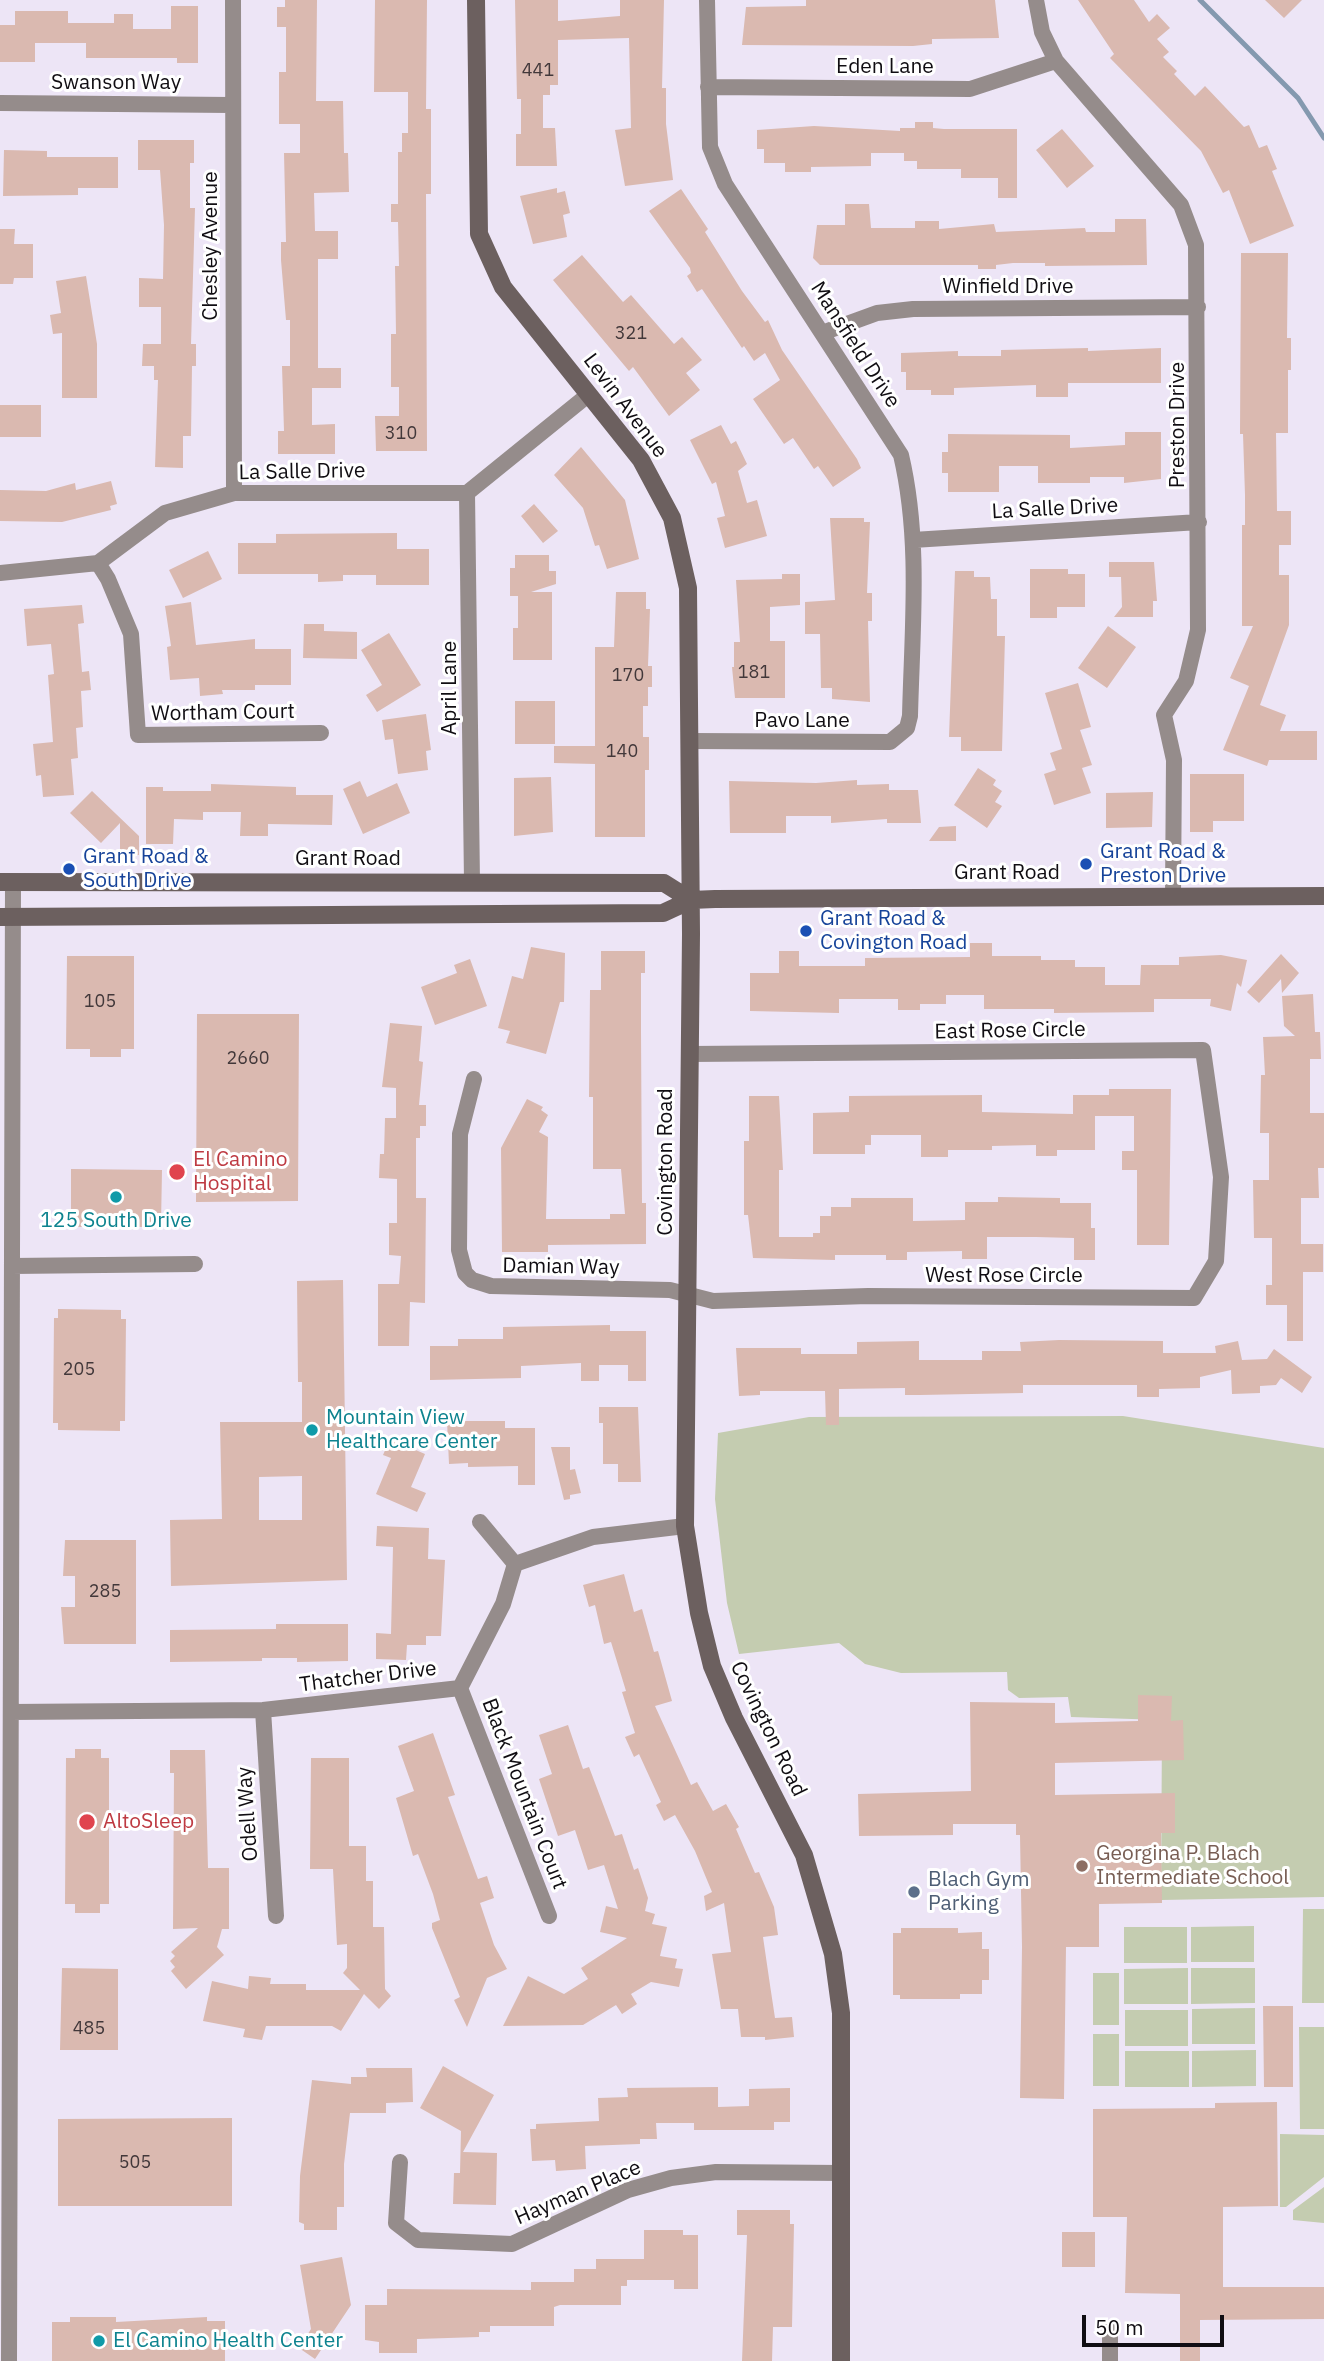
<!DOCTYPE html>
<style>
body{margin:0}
#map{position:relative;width:1324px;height:2361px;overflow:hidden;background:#ede5f6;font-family:"IBM Plex Sans",sans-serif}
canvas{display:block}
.scale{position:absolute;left:1082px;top:2315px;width:142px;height:32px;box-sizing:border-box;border:4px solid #100d12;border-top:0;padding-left:9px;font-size:21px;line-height:24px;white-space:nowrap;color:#100d12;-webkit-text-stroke:5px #fff;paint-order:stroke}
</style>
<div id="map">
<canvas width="1324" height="2361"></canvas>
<div class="scale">50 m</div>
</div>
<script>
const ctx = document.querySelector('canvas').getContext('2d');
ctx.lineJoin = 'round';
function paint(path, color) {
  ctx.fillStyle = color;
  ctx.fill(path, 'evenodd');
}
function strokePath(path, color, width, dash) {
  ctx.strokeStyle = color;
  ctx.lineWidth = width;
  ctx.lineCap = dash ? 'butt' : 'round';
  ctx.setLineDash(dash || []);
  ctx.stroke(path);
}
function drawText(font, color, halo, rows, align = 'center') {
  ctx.font = font + ' "IBM Plex Sans",sans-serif';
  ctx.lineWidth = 6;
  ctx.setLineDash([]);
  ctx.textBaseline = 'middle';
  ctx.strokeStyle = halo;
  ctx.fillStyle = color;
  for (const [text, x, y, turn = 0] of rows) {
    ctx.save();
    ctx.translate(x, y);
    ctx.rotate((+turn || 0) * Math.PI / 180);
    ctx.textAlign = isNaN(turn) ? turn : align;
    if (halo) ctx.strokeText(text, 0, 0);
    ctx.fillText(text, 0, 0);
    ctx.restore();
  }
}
paint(new Path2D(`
 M1123,1416L1324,1448V1897L1161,1900L1162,1720L1071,1717L1068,1697L1019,1698L1008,1690L1007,1672L901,1673L865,1664L839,1643L739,1654L727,1603L715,1499L718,1433L809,1417Z
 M1303,1909H1324V2003H1302Z
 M1254,1926V1962H1191V1927Z
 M1124,1927H1187V1963H1124Z
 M1188,1968V2004H1124V1969Z
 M1191,1968H1255V2003L1191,2004Z
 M1093,1973H1119V2025H1093Z
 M1255,2008V2044H1192V2009Z
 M1125,2010H1188V2046H1125Z
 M1299,2027H1324V2129H1300Z
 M1093,2034H1119V2086H1093Z
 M1256,2050V2086L1192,2087V2051Z
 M1125,2051H1189V2087H1125Z
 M1280,2134L1324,2135V2177L1286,2207H1280Z
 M1324,2187V2223L1293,2220V2210Z`), '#c4ccb0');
strokePath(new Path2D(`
 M1200,0L1298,98L1324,138`), '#8499af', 5);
paint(new Path2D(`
 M285,0H317L316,101H343L344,153H348L349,192L314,193L315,231H338V259H318V368H341V388H312V425L335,424V454H278V431H284L282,366H290V320H286L281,260V242H286L284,153H300V124H279V72H286V27H277V7H285Z
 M375,0H427L426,109H431V194H426L427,451H376L375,416H399V387H391V334H396L395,266H399L398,222H391V204H398V152H402V133H408V92H374Z
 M515,0H558V21L620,16V0H664L662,88H666V124L673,180L625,186L615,130L631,128L629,38L558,40V85H550V95H543V128H555L557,166H516V134H521V99H517Z
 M806,0H995L999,38L932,39V44L913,46L742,45L746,7L806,6Z
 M1078,0H1134L1149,22L1157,14L1170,28L1157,39L1169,52L1163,57L1177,71L1174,74L1195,96L1205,86L1244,127L1249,125L1259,148L1267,145L1277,169L1272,171L1294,226L1250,244L1229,190L1223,193L1201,151L1110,58L1114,54Z
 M1265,0H1302L1284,18Z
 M171,6H198V63H177V58H86V43H35V62H0V25H15V11H68V23H114V14H133V29H171Z
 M915,122H933V128L944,129H1017V198H998V178H961V169H917V161H904V153H871V166L811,167V172H785V163H764V149H757V130L814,126L900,131V128H915Z
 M1062,129L1094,166L1067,188L1036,150Z
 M138,140H194V163H190V208H195L191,344H196V366H192L191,436H183V468L155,467L158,380H154V366H142L143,344H161V307H139V278L163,279L164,225L160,170H138Z
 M4,150L47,151V157H118V188H78V195L3,196Z
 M557,188V193L565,191L570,213L563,215L567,237L533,244L520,196Z
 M681,189L708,229L705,232L742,291L765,322L768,320L782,350L857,459L861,468L833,487L818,466L814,469L793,438L784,444L753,399L780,380L765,353L754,361L744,346L742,348L702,289L697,292L687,276L691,273L690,268L649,211Z
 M845,204H869L871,228H915V221H939V229L994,224L996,232L1085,228L1086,232H1115V219H1146L1147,265L1045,266V263H1013L996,265V269H978V265H820L813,258L817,225H845Z
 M0,229H15L14,244H33V278H14L13,284H0Z
 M1241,253H1288L1287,338H1291V370H1288V433H1276L1277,511H1291V545H1279V575H1289V625L1260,705L1286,715L1280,731H1317V760H1269L1267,766L1223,750L1249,686L1230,678L1253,626H1242V525H1245V495L1243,434H1240Z
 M582,255L623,302L631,295L674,344L682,337L702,360L686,373L700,390L669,416L633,367L629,371L553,280Z
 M86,276L97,344V398H62V333L53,334L50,315L61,313L56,281Z
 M1088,348V351L1161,348V383H1068V397H1036V385L954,388V395H931V390H906V372H901V353L958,351V356H1001V350Z
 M0,405H41V437H0Z
 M721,425L731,444L736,441L747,464L738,471L747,503L757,500L767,536L725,548L717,518L725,516L716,482L712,484L690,440Z
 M1125,432H1161V479L1124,483V477H1090V483H1038V466H999V492H948V473H942V452H948V434L1070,435V448L1125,445Z
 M581,447L625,500L639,559L607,569L599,545L595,546L583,508L554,475Z
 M111,481L117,504L110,506L111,510L62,522L0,521V490L46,491L75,483L76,490Z
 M534,504L558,531L543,543L521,516Z
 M830,518H864V522H870L867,593H872V621H868L870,702L832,699V688H821L820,634H805V602L835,600Z
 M397,533V549H429V585H376V575H343V581L318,582V574H238V543H276V534Z
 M208,551L222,579L183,598L169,570Z
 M515,555H549V571H556V584L531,592H552V660H513V628H518V596H510V568H515Z
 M1109,562H1154L1157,601H1153V617H1114L1122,607L1121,577H1109Z
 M1030,569H1068V574H1085V607H1057V618H1030Z
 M955,571H974V577H990L991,599H997V636H1005L1002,751H961V737H949Z
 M782,574H800V605L770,607V641H785V698H735L732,667H734V642H740L736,580L782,579Z
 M616,592H646V609H650L648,666H652V687H648V706H643V737H649V770H645V837H595V764L554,763V746H595V647H614Z
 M191,602L196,645L255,639V649H291V685H255V690H222L223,694L200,696L199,678L170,680L167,647L171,646L165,606Z
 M82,605L84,623L78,624L82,672L89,671L91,690L81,691L83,727L76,728L78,758L71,759L74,795L43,797L41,775L36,776L33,744L53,742L48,675L54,674L51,644L27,646L24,609Z
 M304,624H324V631L357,632V659L303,658Z
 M1108,626L1136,647L1107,688L1078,668Z
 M389,633L421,685L377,712L366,695L382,685L361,650Z
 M1078,683L1091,727L1080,730L1092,765L1082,768L1091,793L1054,805L1044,774L1056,770L1050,753L1062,749L1045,693Z
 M515,701H555V744H515Z
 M426,714L431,750L426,751L428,770L398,774L393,739L385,740L382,720Z
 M978,768L996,780L993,785L1002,791L995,802L1002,806L987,828L954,805Z
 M1190,774H1244V821H1213V832H1190Z
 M551,777L553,832L514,836V778Z
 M857,780V785L889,784V790H918L921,823H887V819L831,823V816H786V833H730L729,781L816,783Z
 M360,781L367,797L397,783L410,813L363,834L343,789Z
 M211,784L296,787V795H333L332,825L268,824V836H240L241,812H203V820L174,819L173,844H146V787H163V791H211Z
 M92,791L139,836V855H120V823L101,843L70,813Z
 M1153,792L1152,827L1106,828V793Z
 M956,826V841H929L939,827Z
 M970,943H992V956H1041V960H1075V967H1105V985H1140L1141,965H1179V957L1221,955L1247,960L1241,987L1237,983L1231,1011L1210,1006L1211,999H1154V1012L1054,1013V1009H984V995H946V1004H920V1010H898V999H839V1013L750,1011V973H779V951H799V966H865V958L970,957Z
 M531,947L565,953L564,1002H560L546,1054L506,1043L510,1031L498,1028L512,976L523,979Z
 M601,951H645V973H641V1031L642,1203H646V1244L548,1245V1252H502L501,1148L527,1099L543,1107L541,1110L548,1115L539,1132L548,1137L546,1219H610V1214H625L621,1169H593V1097H589L590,990H601Z
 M1281,954L1299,973L1282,993L1281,979L1259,1003L1247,992Z
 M67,956H134V1049H121V1057H90V1049H66Z
 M470,959L487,1006L435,1025L421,987L457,973L454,965Z
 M1313,994L1315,1032H1320L1321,1059H1310V1113H1324V1168H1318L1319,1198H1301V1244H1323V1272H1303V1341H1287V1305H1266V1285H1272V1238H1254L1253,1180H1269V1133H1260L1261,1075H1265L1263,1037L1295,1036L1284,1026L1282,996Z
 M197,1014H299L298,1201L196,1202Z
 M390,1023L422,1026L419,1061L423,1062L419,1105H426V1126H420V1138H416V1198H426L425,1303L410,1302L409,1346H378V1284H399L401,1256L389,1255V1223H397V1179L379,1178L380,1154H384L385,1118H396V1088L382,1087Z
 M1109,1089H1171L1169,1245H1137V1170H1122V1151H1134V1116H1095V1150H1057V1156H1036V1145L992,1146V1150H948V1157H921V1135H871V1145H865V1154H813V1113L849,1112V1096L982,1095V1112L1073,1114V1095H1109Z
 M749,1096H779L783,1170H779V1237H813V1233H820V1216H831V1207H851V1198H913V1221L965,1220V1202H998V1197L1060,1198V1203H1091V1228H1095V1260H1074V1238L1036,1237H987V1259H962V1251L907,1252V1260H886V1255H835V1260L753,1258L748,1215H744V1141H749Z
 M71,1169L162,1170L161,1224H153V1227H71Z
 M343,1280L347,1580L171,1586L170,1520L222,1519L220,1422H302V1382H298L297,1281ZM302,1476V1520H259V1477Z
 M58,1309L121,1310V1319H126L125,1421H120V1431L58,1430V1423H53L54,1318H58Z
 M610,1325V1331H646V1381H628V1365H599V1381H581V1363L521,1366V1378L430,1380V1346H458V1339H503V1327Z
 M1059,1340L1163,1341V1353H1216L1215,1346L1238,1341L1242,1360L1267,1359L1274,1349L1312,1377L1302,1393L1281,1378L1276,1385L1260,1386V1393L1232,1394L1231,1370L1200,1377V1388L1159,1389V1397H1137V1385H1023V1393L920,1395H905V1388L839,1389V1425H826L825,1391H760V1395L739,1396L736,1348H801V1354H857V1342L919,1341V1360H982V1351H1021L1020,1342Z
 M599,1407H638L641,1482H618V1464H603V1423H599Z
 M447,1421H505V1428H535V1485H518V1466L468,1467V1463L449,1464Z
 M390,1439L425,1454L411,1487L426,1493L417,1512L376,1494L391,1458L383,1455Z
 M551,1447H570V1470L575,1469L581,1493L570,1495V1499L564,1500Z
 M377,1526L429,1528L428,1559L445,1560L441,1636H426V1645H407L406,1660L376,1659V1633L391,1634L393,1547L376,1546Z
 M65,1540H136V1644H64L61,1607H75V1576H63Z
 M624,1574L634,1612L642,1609L654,1652L658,1651L672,1701L655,1706L691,1785L697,1782L713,1811L726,1804L739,1827L736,1829L755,1873L759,1872L774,1907L778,1935L763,1937L770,1985L775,2018L792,2017L794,2037L765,2040V2037H741L738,2009H721L712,1954L731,1952L724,1903L706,1911L704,1896L712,1892L695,1851L675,1815L664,1821L656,1805L661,1802L639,1754L634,1757L625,1737L635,1733L622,1692L626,1691L611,1642L604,1644L595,1605L589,1607L583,1585Z
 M276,1624H348V1661L297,1662V1658H262V1661L170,1662V1630L276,1629Z
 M1138,1695L1172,1696L1171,1721L1183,1720L1184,1760L1055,1763V1795L1175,1793V1833H1161L1162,1903L1099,1904V1947H1066L1064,2099L1020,2098L1022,1947L1020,1835H1016V1824H953V1835L859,1836L858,1794L971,1791L970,1702L1055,1703V1723L1138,1721Z
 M568,1725L583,1769L589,1767L615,1836L622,1834L634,1870L638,1868L648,1898L645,1911L655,1914L652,1924L667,1927L660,1956L677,1959L675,1968L683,1969L679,1987L651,1982L631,1994L637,2004L622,2014L616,2005L583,2025L503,2026L528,1976L564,1994L588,1979L581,1968L627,1938L600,1932L606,1906L618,1909L604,1865L588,1870L575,1830L558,1836L539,1779L552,1774L539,1735Z
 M433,1733L455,1795L448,1797L478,1879L487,1876L494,1898L480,1903L494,1945L507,1969L487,1978L467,2027L454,2000L460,1997L432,1928V1923L440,1920L433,1894L418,1854L413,1856L396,1798L414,1791L398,1746Z
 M75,1749H101V1758H109V1904H100V1913H75V1904H65L66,1758H75Z
 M170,1750H205L208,1868H229V1929H222L217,1947L224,1955L186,1989L171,1971L175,1967L170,1961L175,1956L171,1952L198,1928L173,1929L174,1773H170Z
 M311,1758H349V1846H366V1881H373V1927H384L385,1989L391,1996L379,2009L364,1994L341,2031L332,2026H266L262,2040L243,2037L245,2029L203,2021L212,1981L248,1989L249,1976L271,1978L270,1984H306V1990H360L343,1973L347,1968V1944L337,1945L333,1869H310Z
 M901,1928H958V1933L982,1932V1949H989V1980H982V1994H960V1999H900V1995H893V1933H901Z
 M62,1968L118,1969V2050H60Z
 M1263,2006H1293V2087H1264Z
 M443,2066L494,2095L463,2152L497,2153L496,2205L453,2204L454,2173H460L461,2131L420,2108Z
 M366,2068H412L413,2102L386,2103V2113H350L344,2164V2207H337V2230H304V2224L299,2222L300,2176L312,2080L351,2084V2077H367Z
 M718,2087V2107L749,2106V2089L790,2088V2122H774V2130H694V2123H656L657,2139H640V2144L585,2146L586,2169L556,2171L555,2160L532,2161L530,2129H536V2124L599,2121L598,2098L628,2097L627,2088Z
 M1277,2102L1278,2206L1223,2207V2287H1324V2319L1200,2320V2361H1180V2294L1125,2293L1127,2217H1093V2109L1215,2108V2103Z
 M232,2118V2206H58V2119Z
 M737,2210H790V2224H794L792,2327H773L772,2361H742L747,2235H737Z
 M644,2230H683V2235H698V2289H674V2280H627V2286H621V2305H560L554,2307V2326H490V2332H479V2337L417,2339V2353H379V2342L365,2340V2305H387V2289L531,2290V2282H574V2269H596V2259H644Z
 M1062,2232H1095V2267H1062Z
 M342,2257L351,2305L315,2359L299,2348L311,2329L300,2265Z
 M70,2317H116V2322L207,2317V2321H225V2361H52V2322H70Z`), '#dab9b0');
strokePath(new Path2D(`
 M233,0L234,493
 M1036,0L1042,32L1056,61L1181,205L1196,245L1198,630L1186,681L1164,715L1174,760L1173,895
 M708,87L970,89L1056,61
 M0,103L231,105
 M822,333L877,313L913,309L1198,307
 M467,493L472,882
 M913,540L1199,522
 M98,563L108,579L131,634L138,735L321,733
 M0,573L98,563L165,513L234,493H467L588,395
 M691,741L890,742L907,728L910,716C912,630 921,540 901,455L725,184L710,147L707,0
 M474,1079L460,1134L459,1250L465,1273L472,1280L491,1286L670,1290L713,1301L868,1296L1194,1298L1216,1261L1221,1177L1203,1050L689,1054
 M12,1266L195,1264
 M480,1522L515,1564
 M460,1688L503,1604L515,1564L593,1537L685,1526
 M460,1688L549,1916
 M263,1710L276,1916
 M11,1712L263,1710L460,1688
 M400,2162L396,2223L418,2240L512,2244L628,2190L671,2178L716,2172L842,2173
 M1110,2330V2361
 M9,2361L13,882`), '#958c8b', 16);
strokePath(new Path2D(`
 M476,0L479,234L503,287L641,460L672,518L688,588L691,934L685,1526L699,1613L712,1666L734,1718L804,1855L833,1954L841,2013V2361
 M0,882L664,883L691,900
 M0,917L663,913L691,900L715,899L1324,896`), '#6c605f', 18);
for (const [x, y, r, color] of [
 [1086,864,7,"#1a4fb4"],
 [69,869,7,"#1a4fb4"],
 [806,931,7,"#1a4fb4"],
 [177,1172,9,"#e0444e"],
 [116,1197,7,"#0f9aa8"],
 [312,1430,7,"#0f9aa8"],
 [87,1822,9,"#e0444e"],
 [1082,1866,7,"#8d6e63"],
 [914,1892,7,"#5c6f8a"],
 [99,2341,7,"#0f9aa8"]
]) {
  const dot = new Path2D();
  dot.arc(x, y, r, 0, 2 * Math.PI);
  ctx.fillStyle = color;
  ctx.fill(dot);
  strokePath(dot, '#fff', 2.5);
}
drawText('18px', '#42383a', null, [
 ["441",538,71],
 ["321",631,334],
 ["310",401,434],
 ["181",754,673],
 ["170",628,676],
 ["140",622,752],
 ["105",100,1002],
 ["2660",248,1059],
 ["205",79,1370],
 ["285",105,1592],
 ["485",89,2029],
 ["505",135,2163]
]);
drawText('21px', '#100d12', '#fff', [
 ["Eden Lane",885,67],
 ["Swanson Way",116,83],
 ["Chesley Avenue",211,246,-90],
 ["Winfield Drive",1008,287],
 ["Mansfield Drive",855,345,57],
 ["Levin Avenue",625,406,53],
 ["Preston Drive",1178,425,-90],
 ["La Salle Drive",302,472,-1],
 ["La Salle Drive",1055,509,-3],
 ["April Lane",450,688,-90],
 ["Wortham Court",223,713,-1],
 ["Pavo Lane",802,721],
 ["Grant Road",348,859],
 ["Grant Road",1007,873],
 ["East Rose Circle",1010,1031,-1],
 ["Covington Road",666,1162,-90],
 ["Damian Way",561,1267,1],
 ["West Rose Circle",1004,1276],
 ["Thatcher Drive",368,1677,-7],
 ["Covington Road",768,1729,64],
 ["Black Mountain Court",524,1794,69],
 ["Odell Way",248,1814,-94],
 ["Hayman Place",578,2193,-23]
]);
drawText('21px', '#164399', '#fff', [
 ["Grant Road &",1100,852],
 ["Preston Drive",1100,876],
 ["Grant Road &",83,857],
 ["South Drive",83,881],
 ["Grant Road &",820,919],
 ["Covington Road",820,943]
], 'left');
drawText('21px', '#be3a42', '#fff', [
 ["El Camino",193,1160],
 ["Hospital",193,1184],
 ["AltoSleep",103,1822]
], 'left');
drawText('21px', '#0d838f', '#fff', [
 ["125 South Drive",116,1221,"center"],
 ["Mountain View",326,1418],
 ["Healthcare Center",326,1442],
 ["El Camino Health Center",113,2341]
], 'left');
drawText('21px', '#785e54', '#fff', [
 ["Georgina P. Blach",1096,1854],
 ["Intermediate School",1096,1878]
], 'left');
drawText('21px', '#4e5e75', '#fff', [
 ["Blach Gym",928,1880],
 ["Parking",928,1904]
], 'left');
</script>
